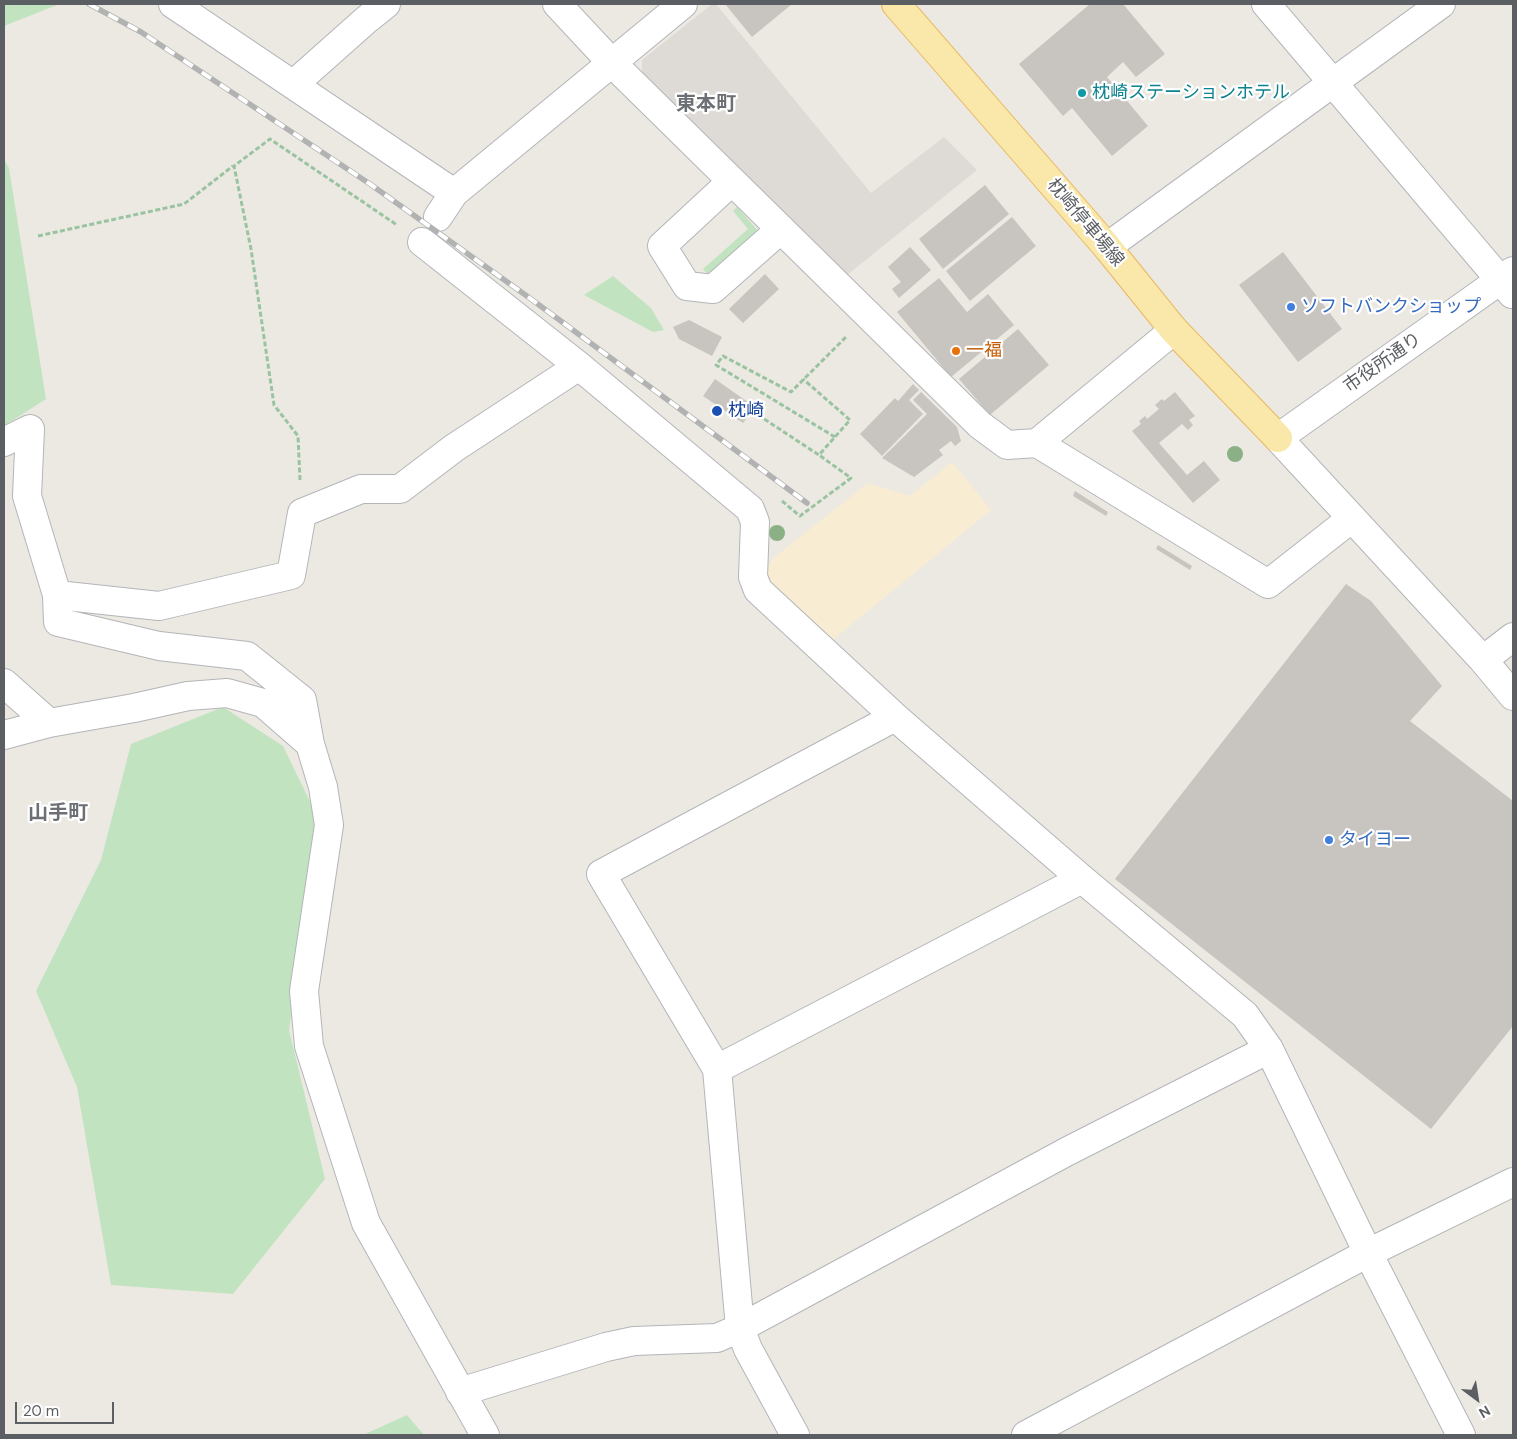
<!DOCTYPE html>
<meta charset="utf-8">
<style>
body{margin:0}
#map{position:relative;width:1517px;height:1439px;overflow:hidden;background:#ece9e2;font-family:"DM Sans",sans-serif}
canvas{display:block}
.frame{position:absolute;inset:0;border:5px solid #5b5e62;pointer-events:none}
.north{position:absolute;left:1452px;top:1374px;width:50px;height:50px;-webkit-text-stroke:4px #fff;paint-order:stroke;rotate:149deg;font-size:14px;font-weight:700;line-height:20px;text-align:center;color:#5b5e62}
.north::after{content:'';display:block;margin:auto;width:18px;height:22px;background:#5b5e62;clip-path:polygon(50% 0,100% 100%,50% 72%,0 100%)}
.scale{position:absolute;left:15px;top:1402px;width:99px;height:22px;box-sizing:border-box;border:2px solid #5b5e62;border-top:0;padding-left:6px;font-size:15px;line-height:18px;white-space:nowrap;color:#5b5e62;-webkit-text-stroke:4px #fff;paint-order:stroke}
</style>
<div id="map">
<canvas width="1517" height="1439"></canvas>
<div class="frame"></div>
<div class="north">N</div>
<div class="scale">20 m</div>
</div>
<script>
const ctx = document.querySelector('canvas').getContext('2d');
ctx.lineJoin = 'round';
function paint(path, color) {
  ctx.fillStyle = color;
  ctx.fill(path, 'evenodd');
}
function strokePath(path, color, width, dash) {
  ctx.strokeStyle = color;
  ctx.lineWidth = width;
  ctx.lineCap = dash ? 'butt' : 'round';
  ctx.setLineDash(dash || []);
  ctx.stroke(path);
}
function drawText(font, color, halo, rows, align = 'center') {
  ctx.font = font + ' "DM Sans","Noto Sans JP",sans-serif';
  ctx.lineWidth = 4.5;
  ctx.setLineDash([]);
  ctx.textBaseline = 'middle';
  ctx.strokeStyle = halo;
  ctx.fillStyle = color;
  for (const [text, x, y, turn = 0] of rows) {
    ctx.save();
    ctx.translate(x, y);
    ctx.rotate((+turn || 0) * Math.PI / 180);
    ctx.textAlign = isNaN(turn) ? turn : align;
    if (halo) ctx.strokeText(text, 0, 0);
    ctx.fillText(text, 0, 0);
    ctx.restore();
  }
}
paint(new Path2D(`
 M712,4H716L871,193L944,137L977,170L846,276L642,75V60Z`), '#dedbd7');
paint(new Path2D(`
 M4,4H54L57,5L4,26Z
 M4,160L9,168L46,399L4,426Z
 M737,207L760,233L710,277L703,269L748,229L733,211Z
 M613,276L651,308L664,330L653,332L584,295Z
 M223,707L283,746L319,820L289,1030L325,1179L233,1294L111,1285L77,1087L36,991L101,860L131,744Z
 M407,1415L424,1435H363Z`), '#c2e3c0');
paint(new Path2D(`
 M952,462L991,510L829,643L772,587L767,571L772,559L868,483L910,496Z`), '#f8ecd2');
paint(new Path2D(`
 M725,4H792L752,37Z
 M1090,4H1123L1165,54L1136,77L1123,62L1107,77L1148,126L1112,156L1072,108L1063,116L1019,64Z
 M985,185L1009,214L943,269L919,239Z
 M1012,217L1036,246L970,301L946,271Z
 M910,247L931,270L899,298L892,289L901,282L888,267Z
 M1283,252L1342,329L1298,362L1239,285Z
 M765,274L779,289L743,323L729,309Z
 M939,278L967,312L988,294L1014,325L951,377L897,312Z
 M689,320L722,337L712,356L679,339L673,327Z
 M1018,329L1049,365L990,415L959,379Z
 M715,379L755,407L743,423L703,396Z
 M913,384L919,390L909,400L923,414L882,456L860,434L895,398L898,401Z
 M921,392L957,427L961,441L955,446L951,441L939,450L943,455L914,477L882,458L927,414L913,400Z
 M1175,392L1195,416L1189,420L1193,425L1188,430L1182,424L1159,443L1187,475L1204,461L1220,480L1193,503L1132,431L1141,424L1139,421L1145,416L1147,419L1159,409L1155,405L1162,399L1164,401Z
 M1075,491L1108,512L1106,516L1073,496Z
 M1158,545L1192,566L1190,570L1156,549Z
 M1346,584L1371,601L1442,686L1410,721L1513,801V1026L1431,1129L1115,879Z`), '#c8c4c0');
const minor = new Path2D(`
 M173,4L454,193
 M557,4L612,63L980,425L1007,445L1037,443
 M1266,4L1512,294
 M294,84L366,20L386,4
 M732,181L662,246L687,286L713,289L781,229
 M438,217L454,193L683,4
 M422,242L579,366L750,509L755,522L753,577L758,590L895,717
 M1107,247L1441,4
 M1513,271L1278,438L1483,660L1513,696
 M1174,330L1037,443L1268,584L1352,518
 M4,442L30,429L27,496L57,595L159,606L291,575L302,513L361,489H400L454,448L579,366
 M57,595L58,622L159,646L247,656L302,700L310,744
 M1483,660L1513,637
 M4,683L49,723
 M4,735L49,723L134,708L188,696L227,693L263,703L310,744L323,787L329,825L304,991L309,1046L366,1223L485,1435
 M717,1069L1082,879
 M460,1392L606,1347L634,1341L717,1338L740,1328L1068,1151L1269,1049
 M795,1435L748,1349L740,1328L717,1069L601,874L895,717L1082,879L1245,1015L1269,1049L1368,1253L1461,1435
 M1026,1435L1368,1253L1513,1182`);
const major = new Path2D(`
 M896,4L1107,247L1174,330L1278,438`);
strokePath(minor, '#b3b5b9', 30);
strokePath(major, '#e9b85f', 30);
strokePath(new Path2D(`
 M38,236L184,204L233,166
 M758,415L819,455L850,420L803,379
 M835,437L716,365L723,356L791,392L846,337
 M300,480L298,436L274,405L251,249L234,166L270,139L397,225
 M782,501L800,516L851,478L819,455`), '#9ac3a2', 3, [5, 2.5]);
strokePath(minor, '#fff', 28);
strokePath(major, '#fae7aa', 28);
const rail = new Path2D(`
 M89,4L141,32L370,184L531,299L807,503`);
strokePath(rail, '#b1b2b2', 5.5);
strokePath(rail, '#fff', 4, [11]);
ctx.fillStyle = '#8bb086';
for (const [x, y] of [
 [1235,454],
 [777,533]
]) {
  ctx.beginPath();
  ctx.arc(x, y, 8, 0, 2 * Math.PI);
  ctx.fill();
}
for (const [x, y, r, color] of [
 [1082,93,5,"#0f9aa8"],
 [1291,307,5,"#3f7fe0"],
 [956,351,5,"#e8710a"],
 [717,411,6,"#1a4fb4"],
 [1329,840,5,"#3f7fe0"]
]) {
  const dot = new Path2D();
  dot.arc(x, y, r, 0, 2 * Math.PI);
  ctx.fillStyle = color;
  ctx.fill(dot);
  strokePath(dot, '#fff', 2);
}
drawText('18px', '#0d838f', '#fff', [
 ["枕崎ステーションホテル",1092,93]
], 'left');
drawText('18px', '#5b5e62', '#fff', [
 ["枕崎停車場線",1085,223,50],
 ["市役所通り",1383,363,-35]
]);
drawText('18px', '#366cbe', '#fff', [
 ["ソフトバンクショップ",1301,307],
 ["タイヨー",1339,840]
], 'left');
drawText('18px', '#c56008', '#fff', [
 ["一福",966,351]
], 'left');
drawText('18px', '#164399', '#fff', [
 ["枕崎",728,411]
], 'left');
drawText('bold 20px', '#6c7074', '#fff', [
 ["東本町",706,105],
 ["山手町",58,814]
]);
</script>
